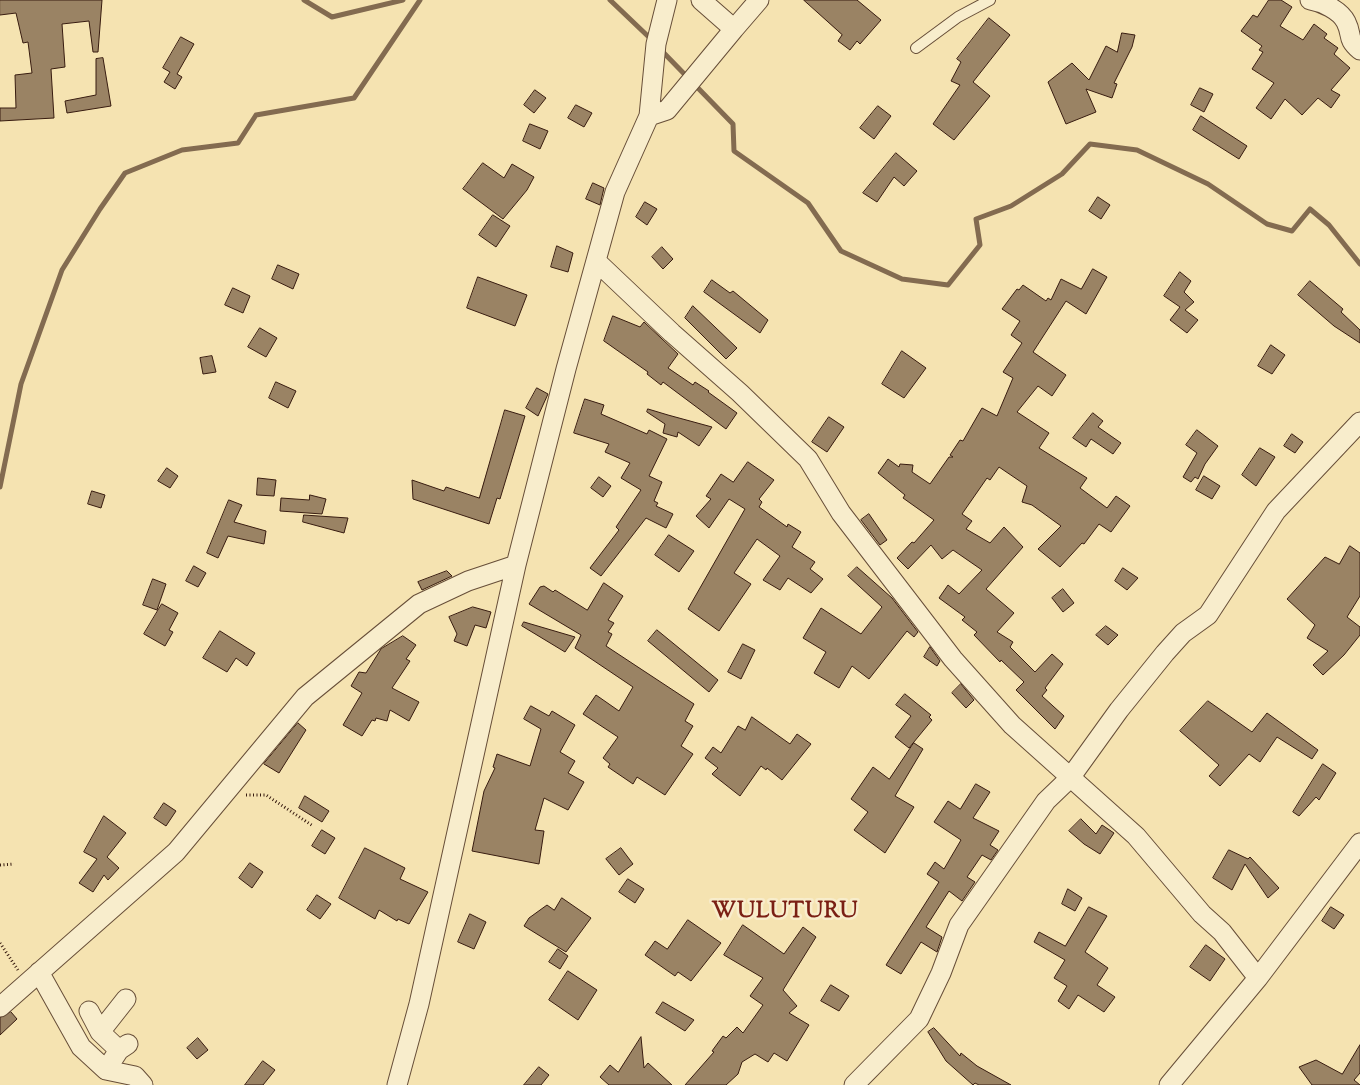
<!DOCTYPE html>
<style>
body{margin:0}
canvas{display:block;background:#f5e3b1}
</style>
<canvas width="1360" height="1085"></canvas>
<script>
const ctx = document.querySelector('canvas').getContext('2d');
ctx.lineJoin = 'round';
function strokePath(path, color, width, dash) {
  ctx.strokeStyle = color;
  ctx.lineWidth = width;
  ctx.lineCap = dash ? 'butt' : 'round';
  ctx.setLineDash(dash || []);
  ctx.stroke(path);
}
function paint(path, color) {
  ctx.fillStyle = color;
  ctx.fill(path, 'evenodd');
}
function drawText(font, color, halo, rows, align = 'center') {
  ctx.font = font + ' "Sorts Mill Goudy",serif';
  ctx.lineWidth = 5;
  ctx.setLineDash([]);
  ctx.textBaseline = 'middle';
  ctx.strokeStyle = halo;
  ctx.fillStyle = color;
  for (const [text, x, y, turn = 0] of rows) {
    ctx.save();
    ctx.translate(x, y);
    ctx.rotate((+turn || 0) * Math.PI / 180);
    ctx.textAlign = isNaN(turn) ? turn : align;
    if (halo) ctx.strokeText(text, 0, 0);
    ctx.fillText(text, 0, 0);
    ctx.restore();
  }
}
strokePath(new Path2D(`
 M304,0L332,17L403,0
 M610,0L653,41
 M660,49L733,124L734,151L808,203L841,251L902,279L948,285L980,245L976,219L1011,206L1062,174L1090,144L1137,150L1208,184L1267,224L1292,231L1310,209L1329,225L1360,264
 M0,487L21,384L62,270L100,209L125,173L182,150L238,143L256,115L354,98L420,0`), '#836b50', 5);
const building = new Path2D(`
 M0,0H102L98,52H93L89,21L62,24L65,67L51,69L54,118L0,121V108H16L15,75L32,73L28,42L23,43L16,13L0,15Z
 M804,0H857L881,20L860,44L857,41L850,50L838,41L842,35Z
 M1269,0H1281L1292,7L1280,26L1303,40L1314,24L1327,34L1324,38L1338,48L1334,54L1350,68L1331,90L1340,95L1331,108L1318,98L1302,115L1285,99L1271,119L1256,108L1274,83L1252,69L1263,52L1259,50L1262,46L1241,31L1253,15L1257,17Z
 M989,18L1010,35L973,82L990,96L954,140L933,124L960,85L951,81L961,62L957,59Z
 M1122,33L1135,35L1132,47L1114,83L1117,84L1112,98L1086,89L1096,112L1066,124L1048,82L1072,63L1089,80L1106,46L1117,52Z
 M181,37L194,44L177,74L182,77L175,89L164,82L170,72L163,68Z
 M103,58L111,106L67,113L65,101L96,95V59Z
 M1200,88L1213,94L1204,112L1191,105Z
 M535,90L546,98L534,113L524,105Z
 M576,105L592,113L584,127L568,118Z
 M878,106L891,116L874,139L860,128Z
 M1201,116L1247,146L1239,159L1193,130Z
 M530,124L548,131L540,149L523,141Z
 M896,153L917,171L904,186L894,177L877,202L863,193Z
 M483,163L504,178L512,164L534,177L527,190L503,219L463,189Z
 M593,183L604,188L600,205L586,199Z
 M1098,197L1110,205L1101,219L1089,211Z
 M645,202L657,209L647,225L636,217Z
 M493,215L510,226L496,247L479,235Z
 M557,246L573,253L568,272L551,267Z
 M662,247L673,259L663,269L652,257Z
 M278,265L299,274L293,289L272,279Z
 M1093,269L1107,277L1086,314L1066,301L1033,352L1066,375L1052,396L1038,386L1017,412L1049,433L1039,448L1087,478L1080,488L1107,508L1116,496L1130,506L1111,532L1099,524L1084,544L1082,543L1060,567L1038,549L1061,526L1032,505L1022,502L1027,486L999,467L990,480L987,478L962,514L972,521L966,529L990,543L1004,527L1023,547L986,589L1014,613L997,632L1013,642L1010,647L1035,672L1052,654L1063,664L1045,688L1047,690L1042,696L1064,716L1055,729L1016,690L1024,682L1001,660L1000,662L974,635L977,632L962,620L965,617L939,598L948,585L959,594L982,570L953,550L942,559L931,545L908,569L897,558L912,542L914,543L934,520L903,498L905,495L878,473L888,459L899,467L900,464L913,465L912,472L930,484L949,457H953L950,455L960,440L963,441L982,408L997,416L1013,378L1003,372L1022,343L1011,335L1020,321L1002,309L1017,289L1019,290L1023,285L1046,301L1048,298L1051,300L1061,279L1081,289Z
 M1180,272L1191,281L1184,292L1194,302L1185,310L1198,320L1187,333L1170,320L1180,307L1164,296Z
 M478,277L527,295L515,326L467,308Z
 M712,280L730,293L733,291L768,320L760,333L704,292Z
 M1310,281L1343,309L1341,312L1360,330V343L1334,326L1298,295Z
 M233,288L250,296L243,313L225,305Z
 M693,306L737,348L726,359L685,318Z
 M613,316L640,327L644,322L678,354L668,368L693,385L695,382L709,391L708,392L737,413L726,429L663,382L661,385L647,374L648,372L604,341Z
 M260,328L277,338L266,357L248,347Z
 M1271,345L1285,355L1272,374L1258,366Z
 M902,351L926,368L904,398L882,384Z
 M212,356L216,372L203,374L200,358Z
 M276,382L296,391L288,408L269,398Z
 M537,388L548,394L538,416L526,408Z
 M585,399L604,405L601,414L647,434L649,430L667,439L649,476L662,482L654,501L658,503L656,506L673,514L666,528L646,518L601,576L590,568L619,530L616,527L641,490L621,478L630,463L605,452L609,444L574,433Z
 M648,409L668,415L712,427L699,446L678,432L677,437L663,433L665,424L647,412Z
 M505,410L525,416L500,499L497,498L489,524L413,499L412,480L444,491L446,487L479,498Z
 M1093,413L1103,421L1098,427L1121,443L1113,454L1091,439L1086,447L1073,438Z
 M829,417L844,427L827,452L812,442Z
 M1197,430L1218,446L1205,464L1198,479L1195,477L1191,482L1183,477L1197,453L1186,445Z
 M1292,434L1303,442L1295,453L1284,446Z
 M1260,448L1275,457L1256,486L1242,475Z
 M748,462L774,480L759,499L762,502L759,507L787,527L788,524L801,532L792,547L815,562L810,569L823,579L811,593L788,578L780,590L763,580L780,556L757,539L734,573L751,584L719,631L688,609L745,509L729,499L709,528L696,516L711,499L706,496L721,474L733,482Z
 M167,468L178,476L170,488L158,481Z
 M1204,476L1220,486L1212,499L1196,490Z
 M599,477L611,486L603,497L591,488Z
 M258,478L276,480L274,496L257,495Z
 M92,491L105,495L101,508L88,504Z
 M310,495L326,499L322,514L280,511L281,498L309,500Z
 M229,500L242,505L234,522L266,531L264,544L228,536L218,558L207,553Z
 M869,514L887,540L880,545L861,520Z
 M304,515L348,518L344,533L303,522Z
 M669,535L694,551L679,572L655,555Z
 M1350,546L1360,553V596L1347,617L1360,627V635L1344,655L1323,675L1313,665L1328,651L1307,638L1315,625L1287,599L1325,557L1339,564Z
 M194,566L206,573L198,587L186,581Z
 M857,567L892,598L918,632L914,637L907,631L869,679L852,666L839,688L814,673L826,652L803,638L821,608L861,634L882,607L848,576Z
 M1123,568L1138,578L1127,590L1115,581Z
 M447,571L452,576L422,590L418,582Z
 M153,579L166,584L157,610L143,605Z
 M604,583L623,596L608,620L614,623L608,632L612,634L606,646L694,704L685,721L693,726L681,746L693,754L665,795L637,777L633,784L608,767L610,764L603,758L618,737L583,714L596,695L619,711L633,687L575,648L581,635L529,604L540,587L544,586L553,592L555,590L587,610Z
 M1063,589L1074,603L1063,612L1052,598Z
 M162,604L178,613L169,630L173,632L165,646L144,634Z
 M473,607L491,612L486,628L475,625L467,646L454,641L457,634L449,617Z
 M524,622L575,637L565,652L522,626Z
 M1106,626L1118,635L1108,645L1096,635Z
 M657,630L718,680L709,692L648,641Z
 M220,631L255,653L247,666L236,658L227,672L203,658Z
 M403,636L416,645L406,659L410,661L392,688L419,702L409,721L390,710L387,721L376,718L375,721L372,720L362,736L343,725L362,693L351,686L359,672L366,673L381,649Z
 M743,644L755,650L741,679L728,672Z
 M930,647L940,661L937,666L924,657Z
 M961,684L974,700L966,708L952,693Z
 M905,694L931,715L929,717L932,720L909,748L895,737L911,716L896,705Z
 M1208,701L1252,732L1267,713L1318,750L1312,759L1277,737L1260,762L1249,754L1220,786L1209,776L1219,765L1180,731Z
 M531,706L549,716L552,711L575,725L560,752L575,761L568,773L584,782L568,810L544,798L535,830L544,831L539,864L472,851L484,791L495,768L493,767L497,754L530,766L541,729L524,719Z
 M752,717L790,744L797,734L811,744L782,780L767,768L766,770L761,766L740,796L712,774L718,768L705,758L713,747L721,753L738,726L745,730Z
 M298,723L306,730L279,773L264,764Z
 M914,743L923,749L895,796L914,807L885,853L854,830L868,812L851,799L873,767L889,779Z
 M1323,764L1336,773L1319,800L1316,797L1299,816L1293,812Z
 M976,784L990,792L973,818L999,831L990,845L998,850L991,860L982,855L967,877L975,882L962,901L949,891L926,927L942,937L937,952L921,942L901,974L886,965L939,882L927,874L935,862L944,869L961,840L934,822L948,801L960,809Z
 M305,796L329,811L322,822L299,808Z
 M164,803L176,811L166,826L154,818Z
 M104,816L126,833L107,857L119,868L108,880L104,875L93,892L79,883L97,859L84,852Z
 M1081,819L1096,834L1102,825L1114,833L1100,854L1084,844L1069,831Z
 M322,830L335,838L325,854L312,846Z
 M365,848L405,868L400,879L428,892L409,924L398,919L397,921L379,910L375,919L339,898Z
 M621,848L633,864L619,875L606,859Z
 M1229,850L1248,859L1250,857L1279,888L1268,898L1245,864L1232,890L1213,878Z
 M250,863L263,872L252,888L239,878Z
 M628,879L644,889L635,903L619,892Z
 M1068,889L1082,898L1075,911L1062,904Z
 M317,895L331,904L320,919L307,910Z
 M562,898L591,918L566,952L524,926L529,918L547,905L554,910Z
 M1089,907L1107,916L1085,952L1108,968L1097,985L1115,997L1104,1012L1078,995L1069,1009L1058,1001L1067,986L1054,978L1065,960L1034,942L1039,932L1065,946Z
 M1331,907L1344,915L1334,929L1322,921Z
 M470,914L486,922L474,949L458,942Z
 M688,920L721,943L691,981L678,972L675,976L645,955L655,941L667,949Z
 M743,925L784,954L803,927L816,937L783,990L797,1006L789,1013L809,1025L787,1061L774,1053L768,1062L755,1054L742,1062L738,1074L726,1085H685L714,1052L712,1051L723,1036L726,1038L737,1027L743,1033L763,1005L750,996L763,978L724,955Z
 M1206,945L1225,959L1210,981L1190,967Z
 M558,949L568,956L560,969L549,962Z
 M568,971L597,990L578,1020L549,1000Z
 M831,985L849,996L839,1011L821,1001Z
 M663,1002L694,1020L685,1031L656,1013Z
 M11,1012L17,1019L0,1035V1018Z
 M934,1028L960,1056L961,1053L977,1066L1011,1085H979L975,1083L973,1085L946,1061L928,1032Z
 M641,1037L644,1068L648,1063L672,1085H609L600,1077L610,1065L618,1072Z
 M198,1038L208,1050L197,1059L187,1048Z
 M1360,1045V1073L1354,1080L1360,1085H1312L1299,1067L1316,1060L1342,1074Z
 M263,1061L275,1070L263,1085H245Z
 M539,1067L549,1075L541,1085H524Z`);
paint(building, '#9a8364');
strokePath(building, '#381c10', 1);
const lane = new Path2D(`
 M916,48L958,17L990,0`);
const street = new Path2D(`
 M701,0L734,29L759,0
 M1310,0C1322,2 1340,10 1346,22C1353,36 1346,38 1360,50
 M649,116L667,110L734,29
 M596,261L672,333L740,393L808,459L841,513L953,659L1012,725L1136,836L1202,914L1222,932L1258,978
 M39,972L81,1047L106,1070L119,1050L128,1044
 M0,1007L176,852L305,697L419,604L468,581L516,565
 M89,1011L100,1032L119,1050
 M100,1032L126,999
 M106,1070L135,1076L143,1085
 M397,1085L419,1004L516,565L566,369L615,192L649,116L656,44L667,0
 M854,1085L919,1019L941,973L959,925L1046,801L1070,778L1119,710L1165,653L1183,633L1208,615L1276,511L1360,422
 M1169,1085L1258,978L1360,843`);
strokePath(lane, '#674e38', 12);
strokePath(street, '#674e38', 21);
strokePath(new Path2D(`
 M246,795H266L313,826
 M0,865L14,864
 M0,943L18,970`), '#381c10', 3, [1, 2.5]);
strokePath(lane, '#f8edcc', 10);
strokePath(street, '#f8edcc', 19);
ctx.letterSpacing = '1px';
drawText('bold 22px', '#7a1f14', '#f8edcc', [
 ["WULUTURU",785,913]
]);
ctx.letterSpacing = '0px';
</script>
